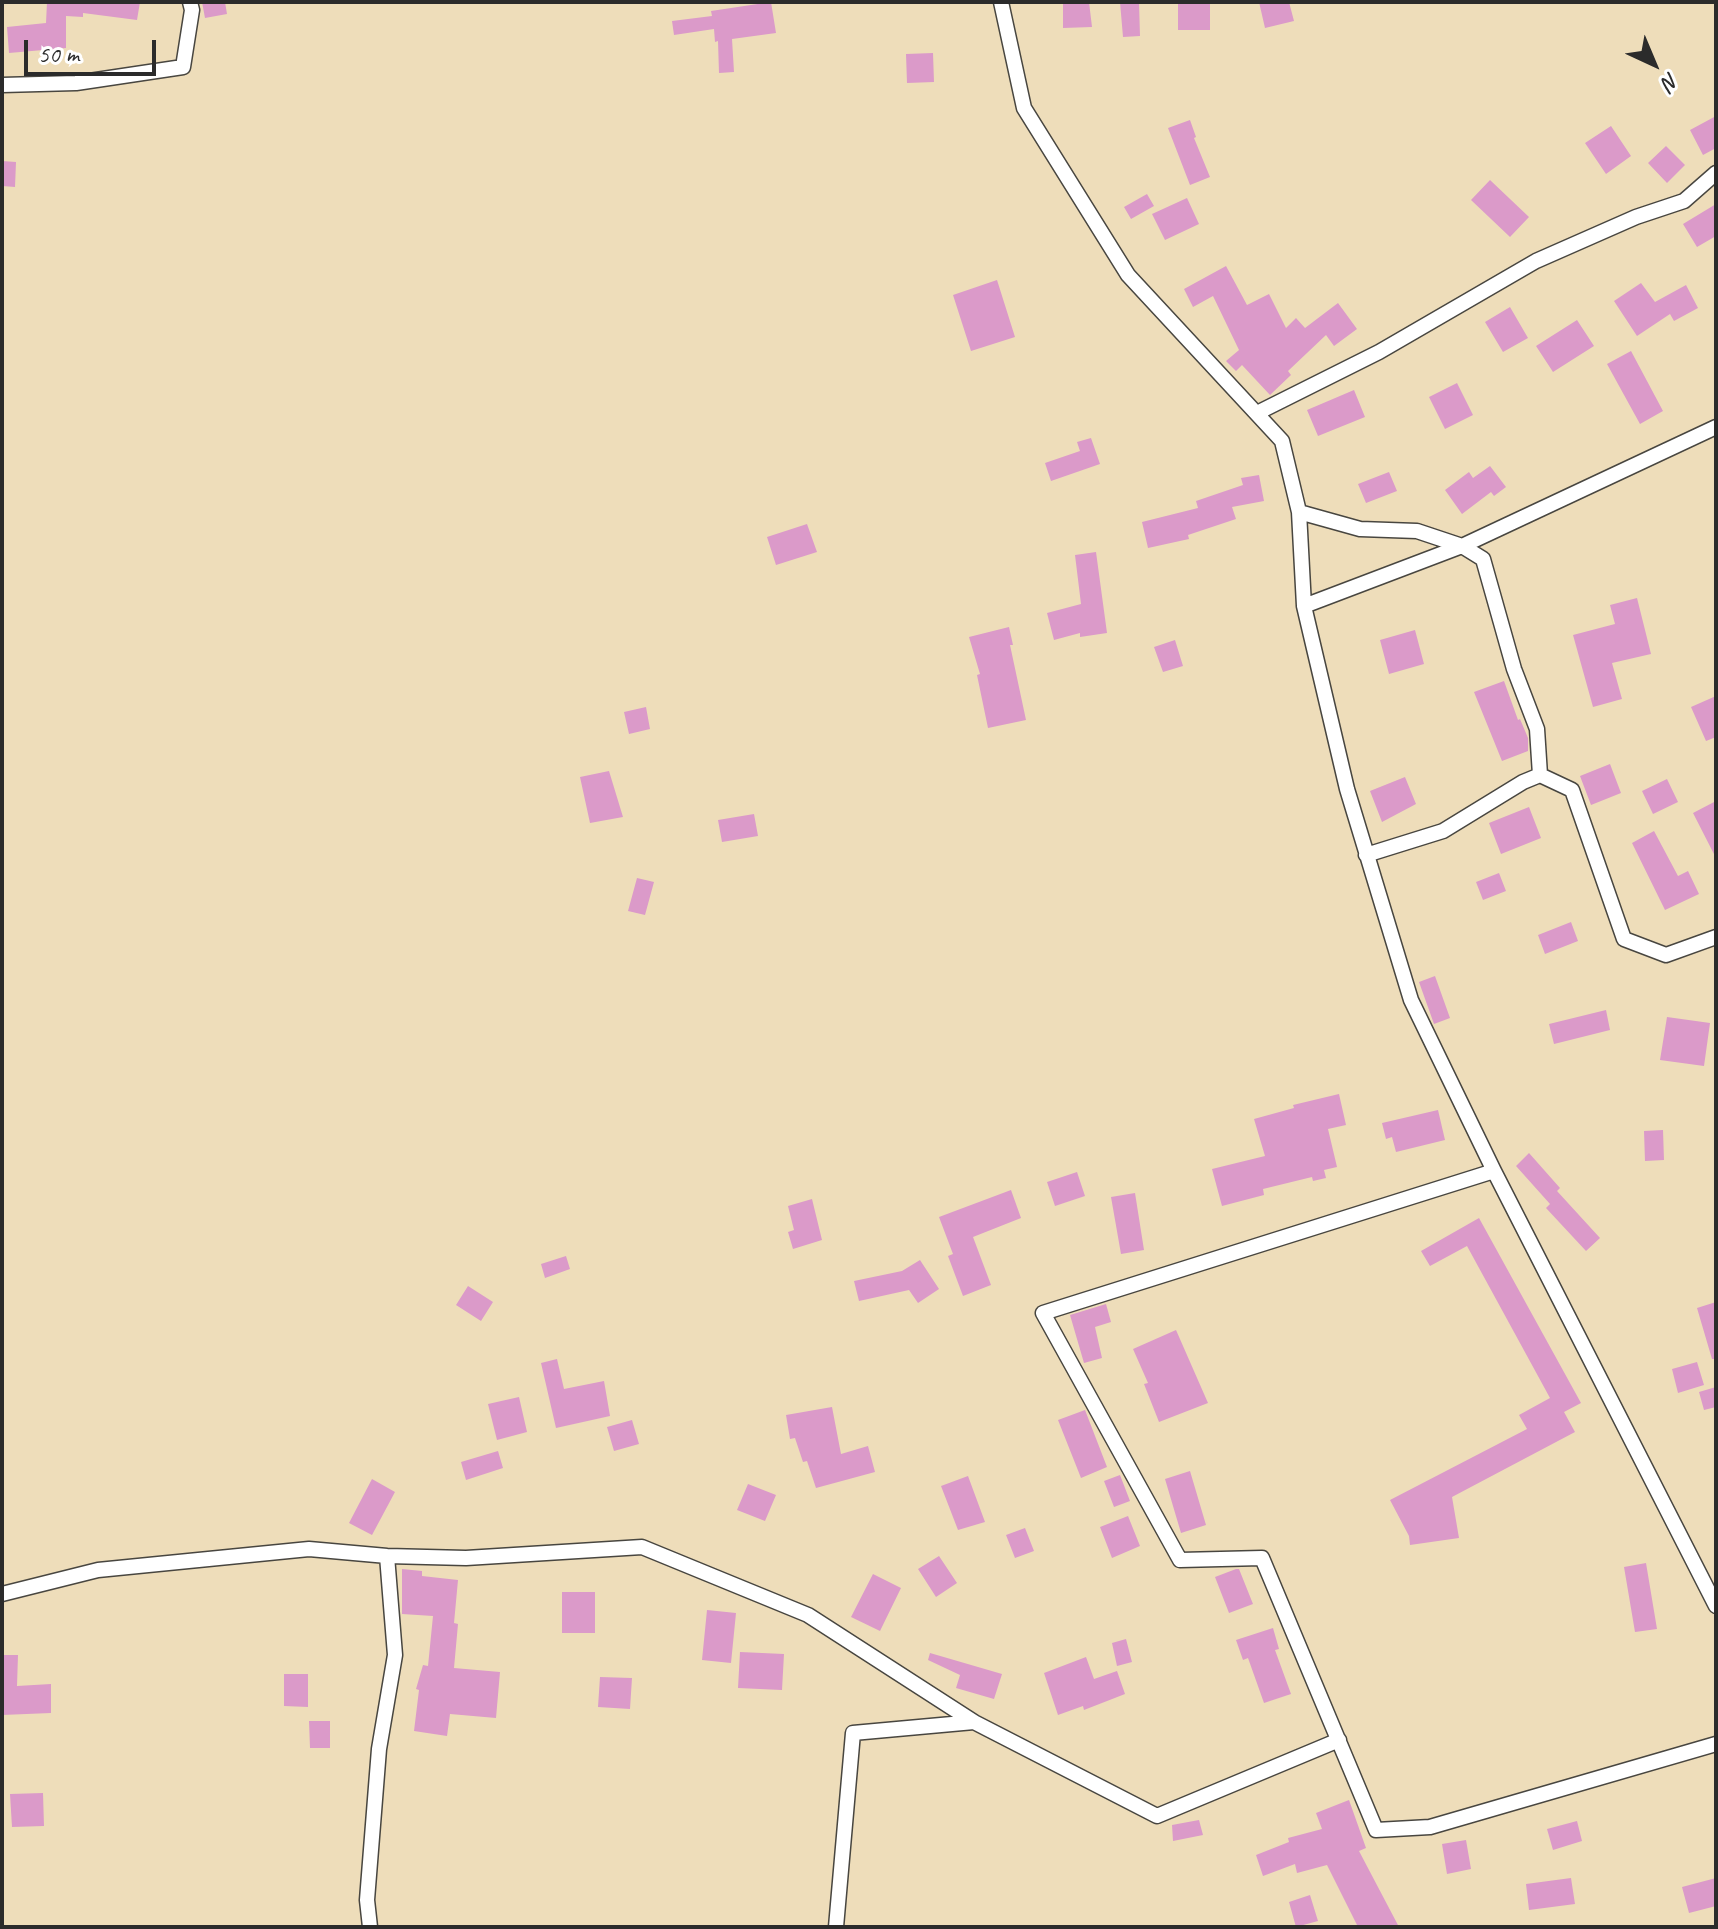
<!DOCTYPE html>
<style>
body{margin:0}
#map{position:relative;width:1718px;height:1929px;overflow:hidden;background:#eeddba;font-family:Caveat,sans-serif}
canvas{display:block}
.frame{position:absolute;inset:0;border:4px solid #2b2b2b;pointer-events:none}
.north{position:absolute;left:1614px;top:24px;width:80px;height:80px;-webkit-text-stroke:6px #fff;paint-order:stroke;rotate:136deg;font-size:22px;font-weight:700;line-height:32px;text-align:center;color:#2b2b2b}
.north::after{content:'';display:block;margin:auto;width:28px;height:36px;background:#2b2b2b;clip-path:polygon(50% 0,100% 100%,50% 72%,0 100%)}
.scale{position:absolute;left:24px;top:40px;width:132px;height:36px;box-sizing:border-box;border:4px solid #2b2b2b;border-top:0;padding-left:10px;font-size:24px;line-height:28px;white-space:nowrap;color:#2b2b2b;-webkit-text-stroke:6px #fff;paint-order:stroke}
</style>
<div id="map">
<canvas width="1718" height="1929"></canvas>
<div class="frame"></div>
<div class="north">N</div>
<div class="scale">50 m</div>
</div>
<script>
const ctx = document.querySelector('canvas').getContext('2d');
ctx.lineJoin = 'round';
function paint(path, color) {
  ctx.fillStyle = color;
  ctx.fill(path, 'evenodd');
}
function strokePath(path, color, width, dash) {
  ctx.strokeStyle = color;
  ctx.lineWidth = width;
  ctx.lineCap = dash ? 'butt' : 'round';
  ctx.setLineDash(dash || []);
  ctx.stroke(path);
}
paint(new Path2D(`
 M47,2H140L137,20L83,13V17L66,16V48L9,53L7,27L46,23Z
 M202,2H225L227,14L205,18Z
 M771,2L776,33L732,39L734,72L719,73L718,41L715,42L714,29L674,35L672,21L712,16L711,11Z
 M1063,2H1089L1092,27L1063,28Z
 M1120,2H1139L1140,36L1123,37Z
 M1178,2H1210V30H1178Z
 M1259,2H1289L1294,21L1265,28Z
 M933,53L934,82L907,83L906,54Z
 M1716,116V148L1703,155L1690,130Z
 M1190,120L1196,137L1194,138L1210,177L1190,185L1168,128Z
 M1611,126L1631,156L1606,174L1585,143Z
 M1666,146L1685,165L1667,183L1648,163Z
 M2,161L16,162L15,187L2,186Z
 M1490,180L1529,217L1510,237L1471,200Z
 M1147,194L1154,206L1131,219L1124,207Z
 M1187,198L1199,224L1165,240L1152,214Z
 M1716,204V236L1697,247L1683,224Z
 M1226,266L1247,305L1269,294L1286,328L1296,318L1305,328L1338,303L1357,329L1334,346L1326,335L1288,371L1291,375L1270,395L1242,365L1236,371L1226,361L1239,350L1213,296L1193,307L1184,289Z
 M997,280L1015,337L971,351L953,295Z
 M1641,283L1655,302L1686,285L1698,308L1674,321L1670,314L1637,336L1614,301Z
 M1510,307L1528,338L1503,352L1485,322Z
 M1577,320L1594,346L1553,372L1536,346Z
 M1631,351L1663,411L1640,424L1607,364Z
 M1457,383L1473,415L1445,429L1429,397Z
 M1354,390L1365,417L1318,436L1307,410Z
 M1091,438L1100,464L1051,481L1045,463L1080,451L1077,442Z
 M1490,466L1506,487L1494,496L1491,492L1462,514L1445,490L1469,472L1473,478Z
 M1389,472L1397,491L1366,503L1358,484Z
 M1259,475L1264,501L1232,507L1236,519L1188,535L1189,539L1148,548L1142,522L1198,508L1196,501L1243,485L1241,478Z
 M807,524L817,552L776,565L767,537Z
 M1096,552L1107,633L1080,637V633L1054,640L1047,613L1081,604L1075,555Z
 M1637,598L1651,654L1612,663L1622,699L1593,707L1573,635L1615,624L1610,605Z
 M1009,627L1013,645H1010L1026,720L988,728L977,675L980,674L969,637Z
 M1415,630L1424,664L1389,674L1380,640Z
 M1175,640L1183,666L1163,672L1154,647Z
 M1504,681L1518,720L1520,719L1528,738V751L1502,761L1474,692Z
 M1716,696V737L1706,741L1691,707Z
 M646,707L650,729L629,734L624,712Z
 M1610,764L1621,793L1591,805L1580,776Z
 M609,771L623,817L590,823L580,777Z
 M1405,777L1416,804L1382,822L1370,791Z
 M1667,779L1678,802L1653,814L1642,791Z
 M1716,801V858L1693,813Z
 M1529,807L1541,838L1501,854L1489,823Z
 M754,814L758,836L722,842L718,820Z
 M1654,831L1678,876L1688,871L1699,894L1665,910L1632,843Z
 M1499,873L1506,891L1483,900L1476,882Z
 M637,878L654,882L645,915L628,911Z
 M1571,922L1578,941L1545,954L1538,935Z
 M1435,976L1450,1018L1434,1024L1419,982Z
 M1606,1010L1610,1030L1554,1044L1549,1024Z
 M1667,1017L1710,1023L1704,1066L1660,1060Z
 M1339,1094L1346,1125L1328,1129L1337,1167L1324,1170L1326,1178L1313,1181L1312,1177L1263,1189L1264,1195L1222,1206L1212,1169L1265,1156L1254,1119L1294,1108L1293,1105Z
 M1438,1110L1445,1140L1396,1152L1392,1137L1386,1139L1382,1123Z
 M1663,1130L1664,1160L1645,1161L1644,1131Z
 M1529,1153L1560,1188L1557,1191L1600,1238L1586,1251L1546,1208L1550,1204L1516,1166Z
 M1077,1172L1085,1196L1055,1206L1047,1182Z
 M1011,1190L1021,1218L973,1237L991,1285L963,1296L948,1256L953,1254L939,1217Z
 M1135,1193L1144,1250L1121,1254L1111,1197Z
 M812,1199L822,1240L793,1249L788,1232L794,1230L788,1206Z
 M1479,1218L1581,1403L1564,1412L1575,1432L1452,1497L1459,1538L1410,1545L1409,1536L1390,1500L1527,1429L1519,1415L1550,1398L1467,1246L1430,1266L1421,1251Z
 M566,1256L570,1269L545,1278L541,1264Z
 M920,1260L939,1289L918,1303L909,1290L859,1301L854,1281L902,1271Z
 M468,1286L493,1302L481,1321L456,1305Z
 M1716,1302V1359H1712L1697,1308Z
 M1106,1304L1111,1322L1095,1327L1102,1358L1084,1363L1070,1315Z
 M1176,1330L1208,1403L1159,1422L1144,1384L1148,1383L1133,1349Z
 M557,1359L564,1389L604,1381L610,1416L556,1428L541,1363Z
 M1697,1362L1704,1385L1678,1393L1672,1369Z
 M1716,1387V1407L1704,1410L1699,1392Z
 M519,1397L527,1432L497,1440L488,1404Z
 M832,1407L841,1454L868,1446L875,1472L816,1488L807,1461L803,1462L795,1438L790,1439L786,1415Z
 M1085,1410L1107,1467L1081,1478L1058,1420Z
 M632,1420L639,1444L614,1451L607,1427Z
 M498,1451L503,1468L466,1480L461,1462Z
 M1190,1471L1206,1525L1181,1533L1165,1479Z
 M1120,1475L1130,1501L1114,1507L1104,1481Z
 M968,1476L985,1522L958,1530L941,1486Z
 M372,1479L395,1492L372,1535L349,1523Z
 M748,1484L776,1495L765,1521L737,1510Z
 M1128,1516L1140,1546L1112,1558L1100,1527Z
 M1025,1528L1034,1551L1015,1558L1006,1535Z
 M939,1556L957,1583L936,1597L918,1569Z
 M1646,1563L1657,1629L1635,1632L1624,1567Z
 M402,1569L422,1571V1576L458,1580L454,1623L458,1624L454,1668L500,1672L496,1718L450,1714L447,1736L414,1731L419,1690L416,1689L423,1665L428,1666L433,1616L402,1614Z
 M1236,1569H1239L1253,1604L1229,1613L1215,1577Z
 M873,1574L901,1588L880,1631L851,1617Z
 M562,1592H595V1633H562Z
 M707,1610L736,1613L731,1663L702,1660Z
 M1273,1628L1279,1649L1275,1650L1291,1694L1264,1703L1248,1658L1243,1660L1236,1640Z
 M1126,1639L1132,1662L1117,1666L1112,1643Z
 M740,1652L784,1654L782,1690L738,1688Z
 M930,1653L1002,1674L994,1699L956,1688L960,1675L928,1660Z
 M2,1655H18L17,1686L51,1684V1713L2,1715Z
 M1086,1657L1094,1679L1117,1671L1125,1694L1084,1710L1083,1706L1058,1715L1044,1673Z
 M284,1674H308V1707L284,1706Z
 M600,1677L632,1678L630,1709L598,1707Z
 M309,1721H330V1748H310Z
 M43,1793L44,1826L12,1827L10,1794Z
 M1349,1800L1366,1848L1359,1851L1399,1927H1358L1327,1865L1297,1873L1295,1864L1263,1876L1256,1855L1289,1842L1288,1838L1322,1829L1316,1813Z
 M1199,1820L1203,1835L1173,1841L1172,1825Z
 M1577,1821L1582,1841L1553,1850L1547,1829Z
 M1466,1840L1471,1869L1447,1874L1442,1844Z
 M1571,1878L1575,1904L1529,1910L1526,1884Z
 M1716,1878V1906L1689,1913L1682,1887Z
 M1310,1895L1318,1921L1296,1927L1289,1902Z`), '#db9ac9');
const minor = new Path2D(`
 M1001,2L1024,108L1128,275L1282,441L1299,512L1304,606L1347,789L1411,1000L1494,1171L1716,1606
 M2,85L76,83L183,67L192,10L190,2
 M1257,413L1379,352L1536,261L1636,217L1684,201L1716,173
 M1299,512L1360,529L1417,531L1462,546L1716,427
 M1304,606L1462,546L1483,559L1514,669L1537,729L1540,775
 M1366,855L1443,831L1523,782L1540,775L1572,790L1624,939L1666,955L1716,937
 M1494,1171L1043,1313L1180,1560L1262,1558L1376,1830L1430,1827L1716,1744
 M2,1594L98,1570L309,1549L387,1556L466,1558L642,1547L808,1615L974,1722
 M370,1927L367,1900L379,1749L395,1655L387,1556
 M836,1927L853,1733L974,1722L1157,1816L1339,1740`);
strokePath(minor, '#484640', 17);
strokePath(minor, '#fff', 14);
</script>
